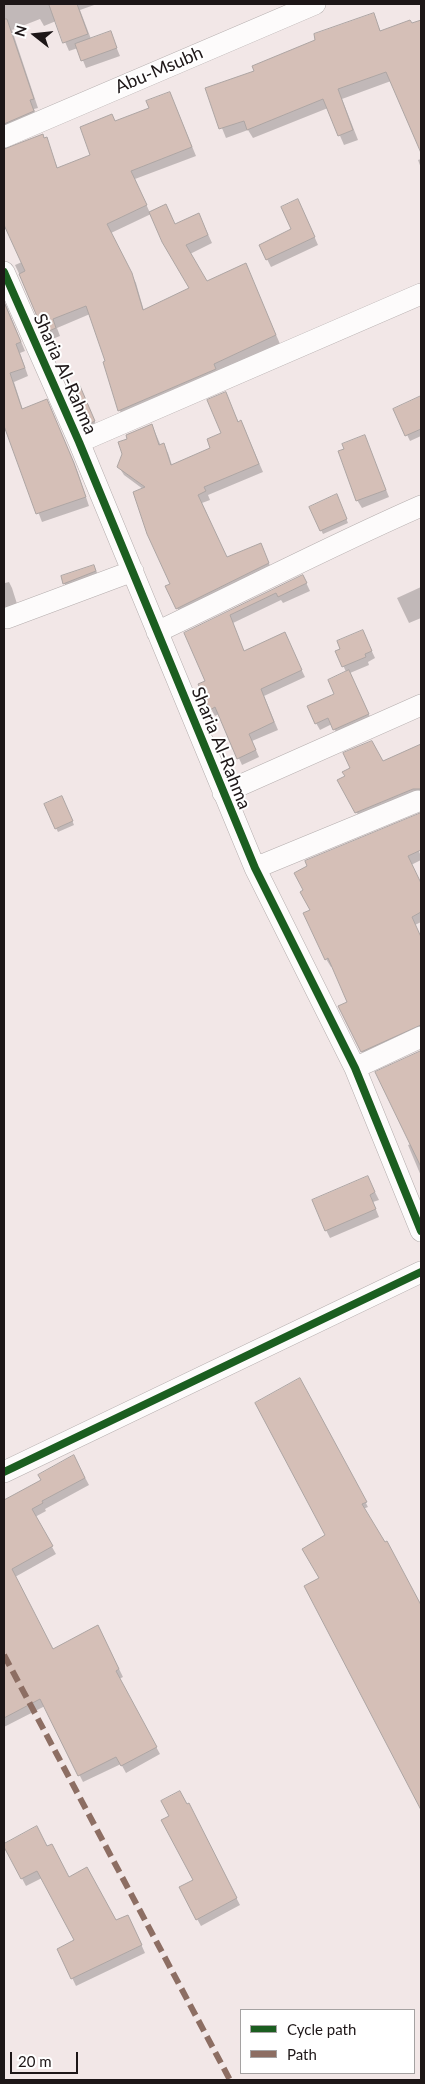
<!DOCTYPE html>
<style>
body{margin:0}
#map{position:relative;width:425px;height:2084px;overflow:hidden;background:#f2e7e7;font-family:Lato,sans-serif}
canvas{display:block}
.frame{position:absolute;inset:0;border:5px solid #1d1617;pointer-events:none}
.legend{position:absolute;left:240px;top:2009px;width:175px;height:65px;box-sizing:border-box;background:#fff;border:1px solid #a5a2a2;margin:0;padding:6px 9px;list-style:none;font-size:15px;color:#1d1617}
.legend li{display:flex;align-items:center;gap:10px;height:25px}
.legend b{width:25px;border:1px solid #a5a2a2}
.north{position:absolute;left:10px;top:10px;width:50px;height:50px;-webkit-text-stroke:4px #fff;paint-order:stroke;rotate:286deg;font-size:14px;font-weight:700;line-height:20px;text-align:center;color:#1d1617}
.north::after{content:'';display:block;margin:auto;width:18px;height:22px;background:#1d1617;clip-path:polygon(50% 0,100% 100%,50% 72%,0 100%)}
.scale{position:absolute;left:10px;top:2052px;width:68px;height:22px;box-sizing:border-box;border:2px solid #1d1617;border-top:0;padding-left:6px;font-size:15px;line-height:18px;white-space:nowrap;color:#1d1617;-webkit-text-stroke:4px #fff;paint-order:stroke}
</style>
<div id="map">
<canvas width="425" height="2084"></canvas>
<div class="frame"></div>
<ul class="legend">
<li><b style="height:6px;background:#1b5e20"></b>Cycle path</li>
<li><b style="height:6px;background:#8d6e63"></b>Path</li>
</ul>
<div class="north">N</div>
<div class="scale">20 m</div>
</div>
<script>
const ctx = document.querySelector('canvas').getContext('2d');
ctx.lineJoin = 'round';
function paint(path, color) {
  ctx.fillStyle = color;
  ctx.fill(path, 'evenodd');
}
function strokePath(path, color, width, dash) {
  ctx.strokeStyle = color;
  ctx.lineWidth = width;
  ctx.lineCap = dash ? 'butt' : 'round';
  ctx.setLineDash(dash || []);
  ctx.stroke(path);
}
function drawText(font, color, halo, rows, align = 'center') {
  ctx.font = font + ' Lato,sans-serif';
  ctx.lineWidth = 4;
  ctx.setLineDash([]);
  ctx.textBaseline = 'middle';
  ctx.strokeStyle = halo;
  ctx.fillStyle = color;
  for (const [text, x, y, turn = 0] of rows) {
    ctx.save();
    ctx.translate(x, y);
    ctx.rotate((+turn || 0) * Math.PI / 180);
    ctx.textAlign = isNaN(turn) ? turn : align;
    if (halo) ctx.strokeText(text, 0, 0);
    ctx.fillText(text, 0, 0);
    ctx.restore();
  }
}
paint(new Path2D(`
 M4,4H97L80,10L91,39L110,32L120,56L86,68L78,48L69,51L56,21L44,26L40,19L12,30L38,108L34,109L38,120L4,135Z
 M373,14L381,32L421,21V151L391,81L342,99L358,140L344,145L328,108L253,138L248,130L226,138L206,89L256,71Z
 M170,93L196,156L135,179L150,213L175,225L203,223L212,243L190,254L207,283L246,265L280,344L124,419L120,411L105,363L107,362L90,314L57,328L60,336L50,340L15,265L22,262L4,222V150L47,141L58,169L92,155L115,123L151,108ZM151,214L191,289L144,311L136,283L111,233Z
 M421,159V168L418,160Z
 M302,208L318,245L271,267L267,259L293,230Z
 M4,300L25,351L20,353L28,376L14,382L23,410L51,409L78,473L89,506L42,522L4,423Z
 M80,387L98,429L91,433L87,425Z
 M225,394L239,423L241,422L245,430L263,472L208,495L210,500L202,503L227,558L260,544L273,572L182,616L177,608L143,489L124,475L119,467L152,425L161,446L163,445L168,453L172,465L212,448L222,434Z
 M421,397V436L410,441L395,410Z
 M365,437L389,497L362,508L357,500Z
 M338,499L348,523L323,534L321,530Z
 M94,567L98,574L69,591L64,583Z
 M303,576L310,591L283,603L281,600L233,623L244,652L288,641L305,677L264,696L278,730L252,741L259,757L242,765L219,714L215,716L211,709L206,682L186,633Z
 M4,578L5,583L9,582L12,588L18,607L4,616Z
 M421,587V618L409,623L397,598Z
 M363,632L375,658L368,662L369,665L350,673L372,721L338,736L332,724L320,730L316,723L335,694L346,672L337,651Z
 M421,745V798L362,822L339,780Z
 M64,801L74,825L58,832L56,828Z
 M409,829L421,856V860L411,865L421,885V922L415,925L421,938V1033L366,1059L362,1051L349,1003L333,966L331,967L326,959L305,913L312,910Z
 M421,1052V1176L408,1145L411,1144L377,1073Z
 M368,1178L379,1200L373,1202L379,1217L330,1238L326,1230Z
 M300,1380L368,1507L363,1509L384,1544L387,1543L421,1608V1808L305,1586L320,1578L327,1535Z
 M78,1464L89,1485L45,1509L46,1511L35,1517L56,1554L15,1577L53,1650L102,1634L123,1677L119,1679L160,1754L126,1773L121,1764L83,1782L45,1706L4,1727V1668L21,1660L4,1627V1498L7,1500Z
 M186,1806L192,1811L240,1905L201,1926L180,1888L194,1880Z
 M4,1845L47,1847L69,1879L116,1922L132,1924L145,1953L76,1986L58,1949L76,1941L42,1878L26,1886Z`), '#0003');
const building = new Path2D(`
 M49,4H77L88,34L63,43Z
 M374,13L380,31L410,20L412,23L421,20V153L386,72L338,89L353,130L338,136L323,99L247,130L244,121L219,129L205,88L254,71L252,66L315,40L314,34Z
 M4,19H7L34,99L30,100L34,111L4,124Z
 M111,31L117,48L81,61L75,44Z
 M170,92L192,147L131,171L147,205L107,224L132,273L143,310L189,288L162,242L149,212L166,204L175,224L199,213L208,235L186,245L207,281L246,263L276,335L214,364L216,369L118,411L103,362L105,361L86,306L53,319L56,328L44,333L19,274L25,271L4,225V149L43,134L44,138L47,137L57,168L90,155L80,127L112,114L115,121L149,108L146,101Z
 M298,199L315,237L266,260L259,245L291,229L281,207Z
 M4,302L21,342L16,344L25,368L10,373L22,409L47,399L74,463L86,497L36,514L4,426Z
 M80,386L95,421L85,426L70,390Z
 M226,392L238,422L241,420L259,464L204,487L206,491L198,495L227,557L261,543L269,563L176,609L165,586L170,584L147,534L133,492L145,487L117,467L122,454L118,442L127,439L126,435L152,424L159,445L164,443L171,465L210,448L207,439L221,433L207,400Z
 M421,396V429L405,436L393,409Z
 M365,435L386,490L356,501L338,451L344,449L342,444Z
 M337,494L347,519L320,531L309,507Z
 M94,565L96,571L63,584L61,576Z
 M303,575L307,583L278,597L276,593L230,615L244,651L285,632L302,670L261,689L274,722L249,734L256,750L237,759L215,707L210,710L198,684L205,681L184,633Z
 M363,630L372,651L365,654L366,657L342,667L335,651L340,649L337,641Z
 M349,670L369,714L333,730L328,718L315,724L307,706L334,694L328,680Z
 M372,741L383,761L421,744V789H413L355,813L337,780L345,776L342,772L350,768L343,753Z
 M62,796L73,821L55,829L44,804Z
 M421,813V850L408,856L421,883V912L412,917L421,937V1025L361,1052L338,1006L347,1002L328,958L325,960L303,913L310,910L300,892L303,890L294,873L307,866L305,861Z
 M421,1051V1167L375,1072Z
 M368,1176L375,1192L370,1195L376,1209L325,1231L312,1200Z
 M300,1378L367,1502L362,1504L385,1542L387,1541L421,1605V1810L304,1586L319,1578L302,1549L325,1535L255,1403Z
 M74,1455L85,1478L42,1501L43,1503L32,1509L53,1546L12,1569L53,1649L98,1625L119,1669L116,1671L157,1747L121,1766L116,1757L78,1776L40,1699L4,1718V1500L41,1480L38,1475Z
 M180,1791L187,1804L189,1803L237,1898L196,1920L179,1887L193,1880L161,1820L169,1816L161,1801Z
 M37,1826L47,1846L52,1844L69,1877L87,1867L116,1920L128,1915L142,1945L71,1979L57,1949L74,1940L37,1871L21,1879L4,1847V1844Z`);
paint(building, '#d5bfb7');
strokePath(building, '#ada5a3', 1);
const minor = new Path2D(`
 M4,137L315,4
 M4,272L79,442L255,868L355,1068L421,1231
 M79,442L421,294
 M7,618L133,571
 M157,632C245,590 332,545 421,506
 M223,793L421,705
 M255,868L418,801
 M355,1068L421,1037
 M4,1472L421,1272`);
strokePath(minor, '#b4adad', 22);
strokePath(minor, '#fdfbfb', 21);
strokePath(new Path2D(`
 M4,1655L230,2080`), '#8d6e63', 6, [12, 6]);
strokePath(new Path2D(`
 M4,272L79,442L255,868L355,1068L421,1231
 M4,1472L421,1272`), '#1b5e20', 8);
drawText('18px', '#1d1617', '#fff', [
 ["Abu-Msubh",159,70,-23],
 ["Sharia Al-Rahma",65,374,66],
 ["Sharia Al-Rahma",221,748,68]
]);
</script>
